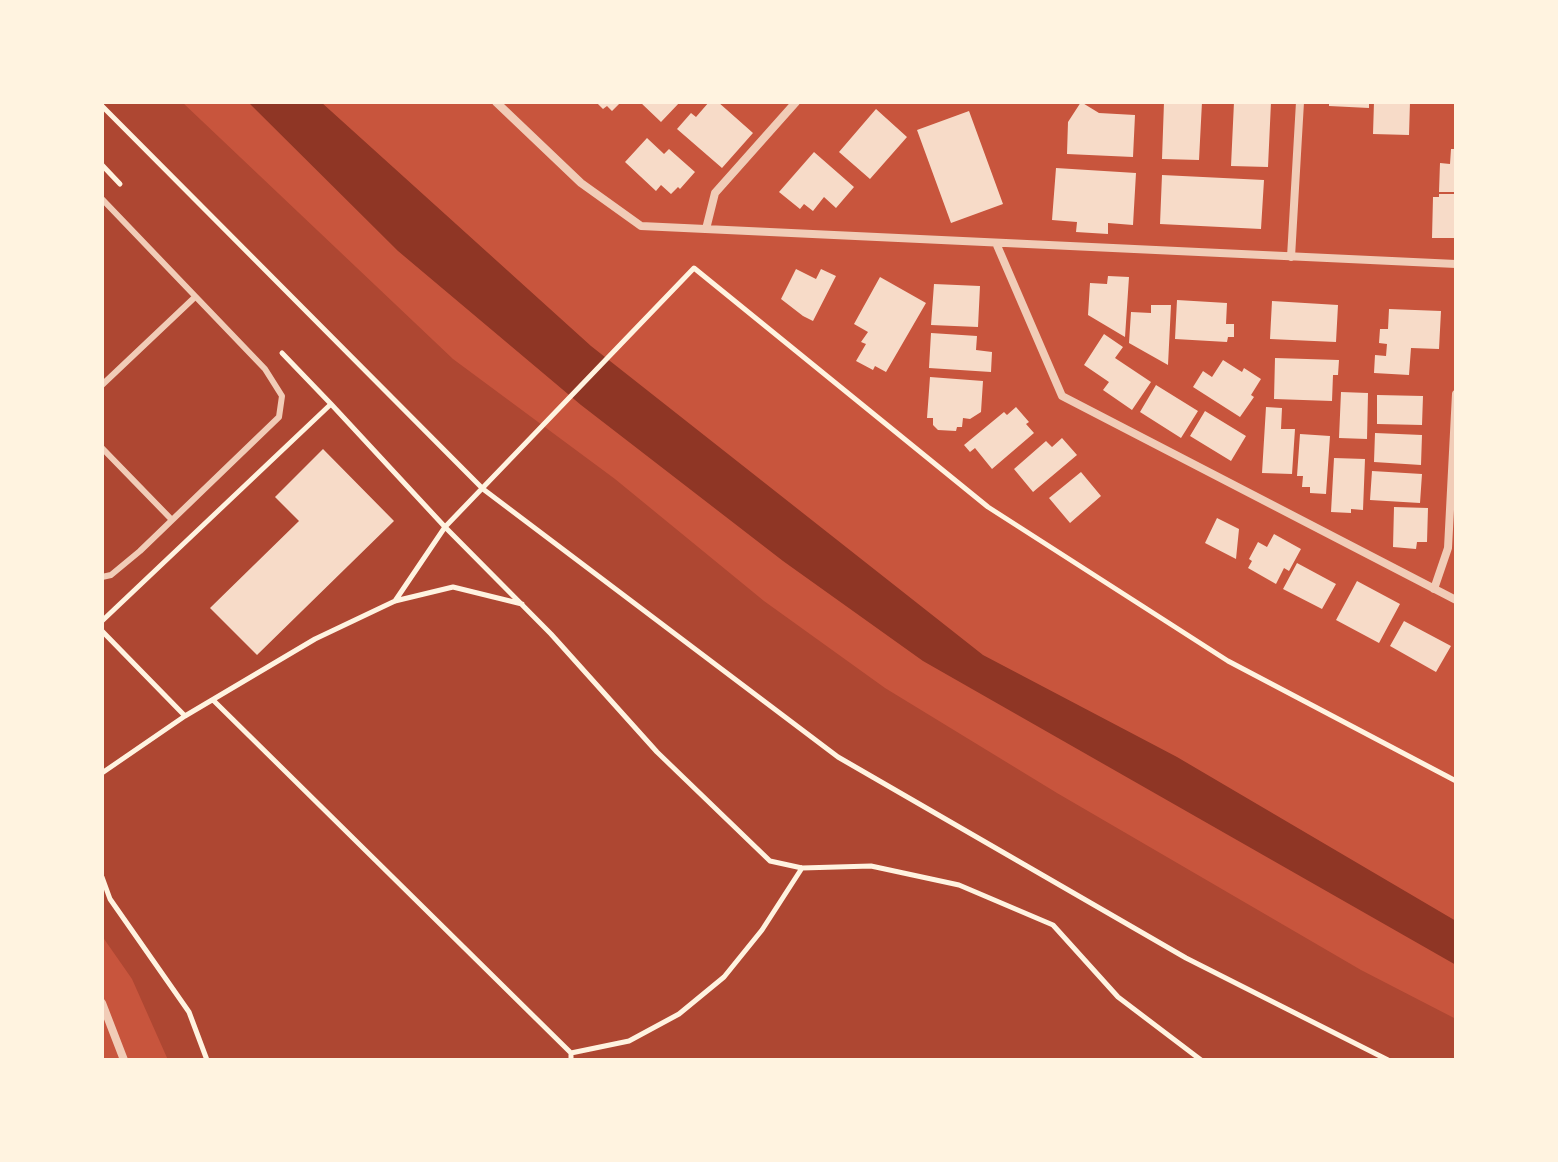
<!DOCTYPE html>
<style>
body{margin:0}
#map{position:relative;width:1558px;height:1162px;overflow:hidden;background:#c8553d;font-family:"Space Grotesk",sans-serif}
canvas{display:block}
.frame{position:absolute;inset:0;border:104px solid #fff3e0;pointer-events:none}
</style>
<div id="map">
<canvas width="1558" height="1162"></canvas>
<div class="frame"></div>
</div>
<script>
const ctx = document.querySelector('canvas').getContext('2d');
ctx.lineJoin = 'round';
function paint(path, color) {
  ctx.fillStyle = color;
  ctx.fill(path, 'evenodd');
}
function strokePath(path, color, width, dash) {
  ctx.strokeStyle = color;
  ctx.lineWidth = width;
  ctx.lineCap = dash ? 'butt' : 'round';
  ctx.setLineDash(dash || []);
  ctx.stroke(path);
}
paint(new Path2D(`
 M102,102H182L453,359L615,479L764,601L885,688L1057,793L1361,970L1456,1019V1060H168L132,979L102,936Z`), '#ae4732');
paint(new Path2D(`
 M248,102H321L591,346L983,655L1177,757L1456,921V965L923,661L783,561L581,405L398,251Z`), '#8f3625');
paint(new Path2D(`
 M596,102H621L612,111L607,106L603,109Z
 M640,102H680L661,122Z
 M709,102H718L753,133L722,168L677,129L691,113L696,117Z
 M1081,102L1099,113L1135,115L1133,157L1067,154L1068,122Z
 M1164,102H1202L1199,160L1162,159Z
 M1234,102H1271L1268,167L1231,166Z
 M1329,102H1369V108L1329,106Z
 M1374,102H1410L1409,135L1373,134Z
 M876,109L907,137L870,179L839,152Z
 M969,111L1003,204L951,223L917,130Z
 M647,138L664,154L669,149L695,172L680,189L678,187L671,194L661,185L656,191L625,162Z
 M1451,149H1456V192H1439L1440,163L1450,164Z
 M814,152L854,187L836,208L824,197L813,211L804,204L800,209L779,192Z
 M1056,168L1136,173L1133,225L1108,223V234L1076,232L1077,222L1052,220Z
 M1162,175L1264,180L1261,229L1160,224Z
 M1439,194H1456V238H1432L1433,197H1439Z
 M796,269L816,279L821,269L836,276L813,321L803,316L781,299Z
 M1108,276L1129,277L1125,337L1088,315L1090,283L1107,284Z
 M880,277L926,303L886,372L875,366L873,370L856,361L866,344L861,342L868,332L854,324Z
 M934,284L980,286L978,327L931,325Z
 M1177,300L1227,303L1226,324H1234V337H1228L1227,342L1175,339Z
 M1272,301L1338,305L1336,342L1270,339Z
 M1151,305H1171L1168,365L1129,343L1131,312L1151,313Z
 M1389,309L1441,311L1439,349L1411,348L1409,375L1374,373L1375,355L1386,356L1387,344L1379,343L1380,329H1388Z
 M931,333L977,336L976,350L992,352L991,372L929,368Z
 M1104,334L1123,347L1115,358L1151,382L1132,410L1103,390L1109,382L1084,365Z
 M1275,358L1339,360L1338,375H1333L1332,401L1274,399Z
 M1223,360L1242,372L1244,368L1261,379L1251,395L1254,397L1240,417L1193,387L1203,371L1212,377Z
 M930,377L983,381L981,412L970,419L963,418L962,427H957L956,431L938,430L933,425V418H927Z
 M1156,385L1198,411L1181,438L1140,412Z
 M1341,392L1368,393L1367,439L1339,438Z
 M1377,395L1423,396L1422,425L1377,424Z
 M1016,407L1029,422L1026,424L1034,433L992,469L975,448L970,452L964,445L1004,412L1007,415Z
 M1266,407L1282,408L1281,429H1295L1292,474L1262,473Z
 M1205,411L1246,436L1231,461L1190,436Z
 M1375,433L1422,435L1421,465L1374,462Z
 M1300,434L1330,436L1326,494L1310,493V487H1302L1303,476H1297Z
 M1062,438L1077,455L1033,492L1014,469L1046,441L1052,447Z
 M323,449L394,521L257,655L210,608L299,521L275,497Z
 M1334,458L1365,459L1363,510L1351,509V513L1331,512Z
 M1372,471L1422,474L1420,503L1370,500Z
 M1081,472L1101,496L1070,523L1049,498Z
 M1394,507L1428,508L1427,542H1417L1416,549L1393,547Z
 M1217,518L1239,529L1236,559L1205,543Z
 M1274,534L1301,549L1289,571L1284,568L1276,584L1248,568L1252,561L1249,559L1258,542L1267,547Z
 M1297,563L1336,584L1322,609L1283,589Z
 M1357,581L1400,604L1379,643L1336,620Z
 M1404,621L1451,646L1436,672L1390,646Z`), '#f7dbc8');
strokePath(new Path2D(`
 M102,106L483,489L838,757L1186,958L1388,1060
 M102,165L120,184
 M282,353L331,404
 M395,601L445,527L694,268L988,507L1228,661L1456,781
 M102,621L331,404L445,527L551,634L657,752L770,861L802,868L871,866L959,885L1053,925L1118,997L1201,1060
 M102,631L185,716
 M213,700L571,1053
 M102,773L185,716L315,639L395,601L453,587L522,604
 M102,877L110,899L189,1012L207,1060
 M571,1060V1053L629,1041L679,1014L724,977L762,930L802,868`), '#fff3e0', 5);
strokePath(new Path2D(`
 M102,199L265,369L282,396L279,417L140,551L111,575L102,577
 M102,385L195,297
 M102,448L172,520`), '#f1ccb7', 6);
strokePath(new Path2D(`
 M496,102L581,183L641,226L1456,264
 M706,229L715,193L796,102
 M996,243L1062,396L1456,600
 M1291,257L1300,102
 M1434,589L1448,548L1456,394
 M102,1003L124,1060`), '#f1ccb7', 8);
</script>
